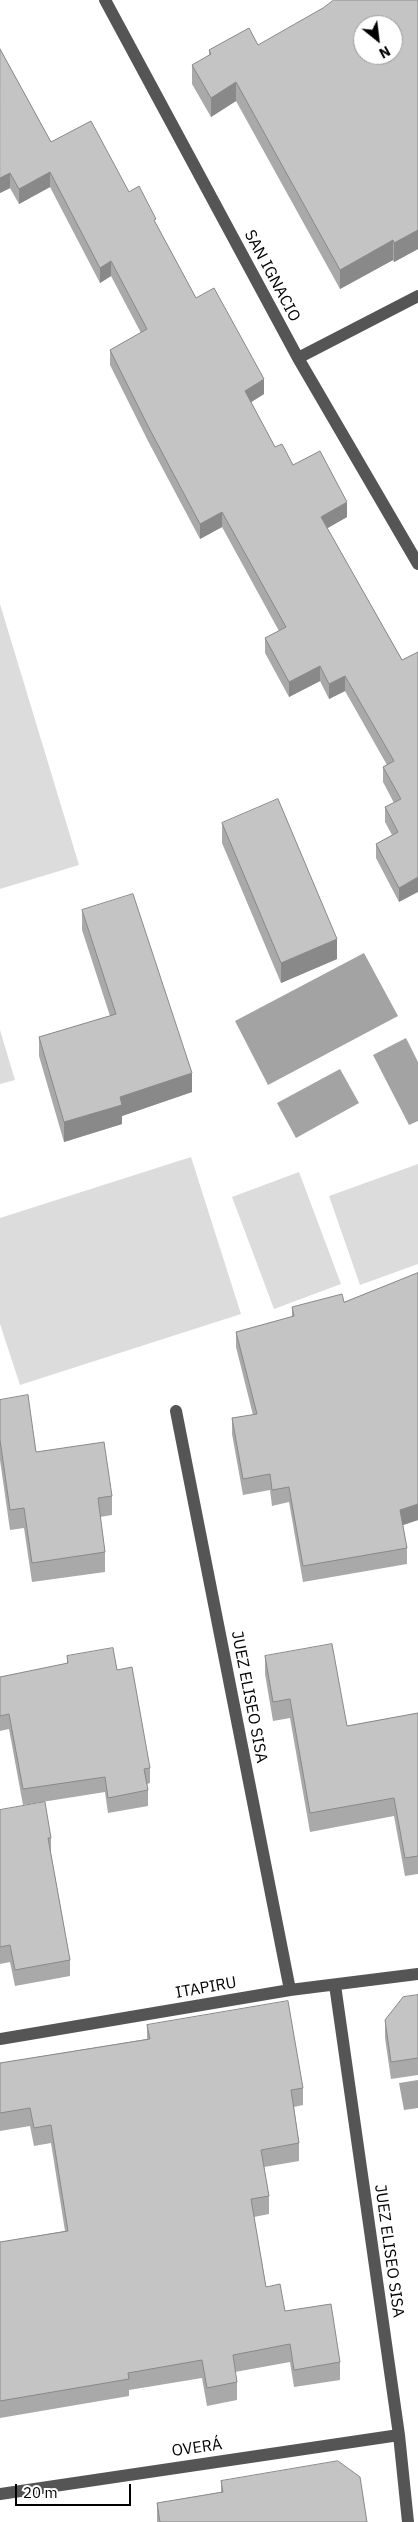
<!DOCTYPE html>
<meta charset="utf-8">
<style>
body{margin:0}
#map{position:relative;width:418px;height:2522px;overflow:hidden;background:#fff;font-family:"IBM Plex Sans",sans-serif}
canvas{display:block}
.north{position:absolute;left:353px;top:15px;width:50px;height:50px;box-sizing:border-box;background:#fff;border:1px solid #999;border-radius:50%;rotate:151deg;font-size:14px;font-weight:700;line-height:20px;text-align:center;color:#000}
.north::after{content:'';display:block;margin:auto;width:18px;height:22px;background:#000;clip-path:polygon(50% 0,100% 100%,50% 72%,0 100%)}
.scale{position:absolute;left:15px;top:2484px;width:116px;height:22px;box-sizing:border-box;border:2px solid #000;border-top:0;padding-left:6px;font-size:15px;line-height:18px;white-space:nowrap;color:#000;-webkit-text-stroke:4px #fff;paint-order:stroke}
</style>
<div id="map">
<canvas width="418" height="2522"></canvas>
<div class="north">N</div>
<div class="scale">20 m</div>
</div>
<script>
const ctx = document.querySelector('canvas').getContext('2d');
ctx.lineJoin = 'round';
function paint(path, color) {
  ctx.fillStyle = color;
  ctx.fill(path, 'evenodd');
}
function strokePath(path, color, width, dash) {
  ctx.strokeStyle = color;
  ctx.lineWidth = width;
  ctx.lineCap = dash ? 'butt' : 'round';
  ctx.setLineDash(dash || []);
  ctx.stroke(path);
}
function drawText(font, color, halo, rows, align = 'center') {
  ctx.font = font + ' "IBM Plex Sans",sans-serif';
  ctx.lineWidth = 4.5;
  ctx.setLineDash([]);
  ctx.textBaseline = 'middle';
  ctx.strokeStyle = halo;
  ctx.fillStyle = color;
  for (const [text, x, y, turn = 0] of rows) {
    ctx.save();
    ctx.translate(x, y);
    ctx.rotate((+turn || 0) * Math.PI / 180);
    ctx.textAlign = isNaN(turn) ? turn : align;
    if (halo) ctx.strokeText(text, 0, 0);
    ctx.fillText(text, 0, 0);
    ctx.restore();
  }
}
paint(new Path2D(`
 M0,604L79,865L0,889Z
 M0,1030L15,1080L0,1084Z
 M191,1157L241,1314L20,1385L0,1324V1218Z
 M418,1164V1264L360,1285L329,1196Z
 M299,1172L341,1284L274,1309L232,1197Z`), '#dcdcdc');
paint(new Path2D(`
 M364,953L398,1016L268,1085L235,1021Z
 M406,1038L418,1062V1121L409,1125L373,1055Z
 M340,1069L359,1103L296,1138L277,1103Z
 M418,2080V2108L404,2110L399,2083Z`), '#a3a3a3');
strokePath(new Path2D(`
 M105,0L298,358L418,564
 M298,358L418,296
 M176,1411L290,1990
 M335,1985L399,2435L408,2522
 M0,2039L290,1990L418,1974
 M0,2494L399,2435`), '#555', 12);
paint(new Path2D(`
 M418,0V249L394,262L393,260L340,289L236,101L211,117L192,84V65L209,56V50L258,45Z
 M0,49L51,142L129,192L156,224L196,298L264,394L251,402L275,447L347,517L327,528L402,660L399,902L376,858V844L392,835L385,822V807L394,803L383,782V767L387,765L345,691L329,699L320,681L289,697L265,653V638L279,631L222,527L200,539L148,441L110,365V350L141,333L111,276L100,283L50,187L19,204L10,188L0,193Z
 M222,823L337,959L281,983L222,843Z
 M82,910L192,1092L122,1116V1124L64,1142L39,1056V1037L110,1016L82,930Z
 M418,1273V1520L403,1525L407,1548V1564L303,1582L289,1502L272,1506L270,1490L243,1495L232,1434V1418L253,1415L236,1347V1332L292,1317V1307L344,1302Z
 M0,1400L36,1452L112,1496V1515L100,1517L105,1552V1572L32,1582L24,1528L10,1530L0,1460Z
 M67,1656L117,1670L150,1768V1783L147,1784L148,1790V1806L108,1813L105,1792L23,1805L9,1729L0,1731V1677L67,1664Z
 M265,1656L347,1726L418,1713V1874L405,1876L394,1816L310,1832L290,1718L273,1721L265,1674Z
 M0,1810L51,1838V1854L70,1960V1976L15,1986L10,1962L0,1964Z
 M418,1995V2075L391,2079L385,2038V2020Z
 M147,2025L303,2088V2105L294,2107L299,2143V2161L264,2167L269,2196V2214L254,2217L266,2287L285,2311L340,2362V2380L294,2387L290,2362L235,2372L237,2382V2400L207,2406L202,2378L129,2390V2396L0,2418V2242L65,2231L51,2143L34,2146L30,2126L0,2131V2063L147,2039Z
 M221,2481L367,2522H157V2503L221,2492Z`), '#a9a9a9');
paint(new Path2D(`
 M236,82V101L211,117V98Z
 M50,172V187L19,204V189Z
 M10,173V188L0,193V178Z
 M418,230V249L394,262V243Z
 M393,240V260L340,289V270Z
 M111,261V276L100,283V268Z
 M264,379V394L245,406V391Z
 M347,502V517L321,532V517Z
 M222,512V527L200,539V524Z
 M320,666V681L289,697V682Z
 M345,676V691L329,699V684Z
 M418,877V892L399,902V888Z
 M337,939V959L281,983V963Z
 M192,1073V1092L122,1116V1124L64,1142V1122L120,1097Z
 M418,1504V1520L400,1526V1510Z`), '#898989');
const building = new Path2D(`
 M334,0H418V230L394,243L393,240L340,270L236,82L211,98L192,65L211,54L209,50L249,28L258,45L323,8ZM363,25H393V55H363Z
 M0,49L51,142L91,121L129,192L139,186L156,219L154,220L196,298L214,288L264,379L245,391L275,447L282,444L293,465L320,451L347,502L321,517L402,660L418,652V877L399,888L376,844L398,832L385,807L401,799L383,767L394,761L345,676L329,684L320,666L289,682L265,638L286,627L222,512L200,524L148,426L110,350L147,329L111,261L100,268L50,172L19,189L10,173L0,178Z
 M278,799L337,939L281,963L222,823Z
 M133,894L192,1073L120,1097L122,1105L64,1122L39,1037L116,1014L82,910Z
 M418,1273V1504L400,1510L407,1548L303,1566L289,1487L272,1490L270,1474L243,1479L232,1418L257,1414L236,1332L294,1316L292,1307L342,1294L344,1302Z
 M28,1395L36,1452L104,1442L112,1496L98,1498L105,1552L32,1563L24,1508L10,1510L0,1440V1400Z
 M332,1644L347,1726L418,1713V1856L405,1858L394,1798L310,1813L290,1699L273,1702L265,1656Z
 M113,1648L117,1670L132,1667L150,1768L144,1769L148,1790L108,1798L105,1777L23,1789L9,1714L0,1716V1677L68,1663L67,1656Z
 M45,1802L51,1838H48L70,1960L15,1970L10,1945L0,1947V1810Z
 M418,1995V2058L391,2062L385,2020L403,1997Z
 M288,2001L303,2088L291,2090L299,2143L261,2150L269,2196L251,2199L266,2287L280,2284L285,2311L331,2304L340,2362L294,2370L290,2344L233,2355L237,2382L207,2388L202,2360L128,2373L129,2379L0,2401V2242L68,2231L51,2125L34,2128L30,2108L0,2113V2063L150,2039L147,2025Z
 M338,2461L360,2477L367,2522H160L157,2503L223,2492L221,2481Z`);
paint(building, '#c4c4c4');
strokePath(building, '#898989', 1);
drawText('16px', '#000', '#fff', [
 ["SAN IGNACIO",272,276,62],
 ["JUEZ ELISEO SISA",249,1697,79],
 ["ITAPIRU",206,1988,-10],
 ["JUEZ ELISEO SISA",389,2251,82],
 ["OVERÁ",197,2448,-8]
]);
</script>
